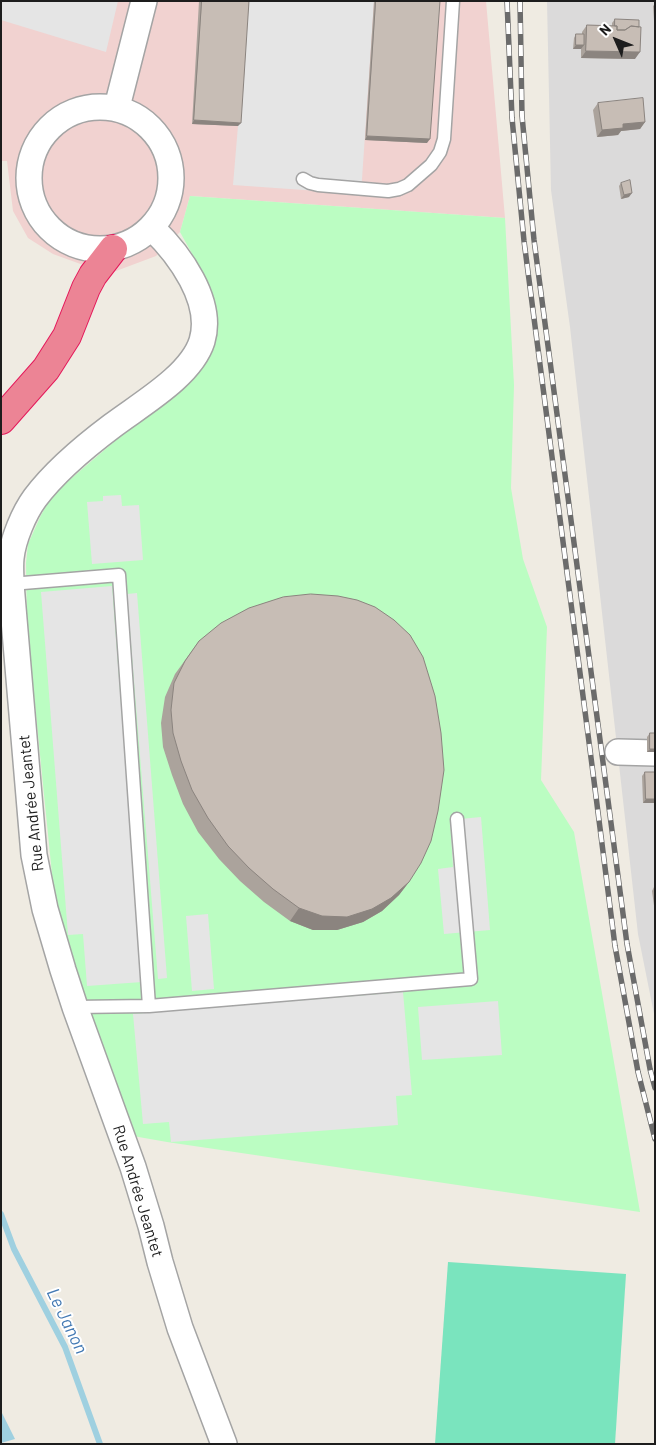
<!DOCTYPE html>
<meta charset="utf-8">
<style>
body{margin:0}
#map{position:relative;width:656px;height:1445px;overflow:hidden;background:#efebe2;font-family:Barlow,sans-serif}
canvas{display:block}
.frame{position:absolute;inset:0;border:2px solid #1d1d1d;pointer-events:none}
.north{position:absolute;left:591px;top:15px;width:50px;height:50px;-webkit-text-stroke:4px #fff;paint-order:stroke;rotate:314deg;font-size:14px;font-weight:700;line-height:20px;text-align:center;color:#1d1d1d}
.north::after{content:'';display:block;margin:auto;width:18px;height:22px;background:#1d1d1d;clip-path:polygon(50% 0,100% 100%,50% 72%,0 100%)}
</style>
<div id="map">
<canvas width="656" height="1445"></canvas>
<div class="frame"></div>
<div class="north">N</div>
</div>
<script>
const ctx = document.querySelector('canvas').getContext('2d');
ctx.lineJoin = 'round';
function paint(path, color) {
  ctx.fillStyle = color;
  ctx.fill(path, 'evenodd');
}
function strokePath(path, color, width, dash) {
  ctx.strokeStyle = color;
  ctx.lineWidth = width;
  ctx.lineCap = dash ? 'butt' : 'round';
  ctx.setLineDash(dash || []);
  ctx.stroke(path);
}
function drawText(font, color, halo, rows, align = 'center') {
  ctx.font = font + ' Barlow,sans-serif';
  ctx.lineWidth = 4;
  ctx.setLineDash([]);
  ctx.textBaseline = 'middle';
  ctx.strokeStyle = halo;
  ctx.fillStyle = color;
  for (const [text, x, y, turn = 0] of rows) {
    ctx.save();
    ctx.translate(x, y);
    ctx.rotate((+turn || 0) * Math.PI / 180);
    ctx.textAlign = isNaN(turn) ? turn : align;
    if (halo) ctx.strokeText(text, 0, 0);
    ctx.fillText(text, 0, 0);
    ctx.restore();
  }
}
paint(new Path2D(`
 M547,1H655V1019L638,934L570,327L551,190Z`), '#dbdada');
paint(new Path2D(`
 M1,1H486L505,218L190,196L180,232L156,256L108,274L53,254L28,238L13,211L7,161H1Z`), '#f1d2d0');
paint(new Path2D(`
 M190,196L505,218L514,385L511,488L523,559L547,627L541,780L574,832L640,1212L167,1142L133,1136L81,999L54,894L27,625L26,563L28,544L41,515L53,494L178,387L215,307L207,281L180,232Z`), '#bbfdc2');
paint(new Path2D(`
 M448,1262L626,1274L615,1444H435Z`), '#7ae4be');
paint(new Path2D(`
 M1,1H118L106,52L1,20Z
 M247,1H374L361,194L233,185L238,126Z
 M121,495L122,506L139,505L143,560L92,564L87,502L103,501V496Z
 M112,586L142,982L87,986L83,934L68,935L41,592Z
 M137,593L167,978L158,979L127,594Z
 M481,817L490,930L444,934L438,869L453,867L450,820Z
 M208,914L214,989L192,991L186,916Z
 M403,992L412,1095L396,1096L398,1125L171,1142L169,1122L143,1124L133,1014Z
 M498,1001L502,1055L422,1060L418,1007Z`), '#e5e5e5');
paint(new Path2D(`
 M1,1411L15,1439L1,1443Z`), '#9fd0e0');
strokePath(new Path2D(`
 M1,1214L14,1249L65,1347L100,1444`), '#9fd0e0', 6);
const lane = new Path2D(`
 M303,179L310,183L318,185L388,191L399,189L408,185L431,165L440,152L444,139L453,1
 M11,584L119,575L149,1006L75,1007
 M149,1006L471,979L457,819`);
const street = new Path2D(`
 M29 178a71 71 0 1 1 142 0a71 71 0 1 1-142 0Z
 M117,107L144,1
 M152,228C179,254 214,301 202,341C191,376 141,404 112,426C84,447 56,470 35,498C24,513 13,539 11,558C10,566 11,575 11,584L34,855L45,909L63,970L75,1007L133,1167L151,1226L160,1262L180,1328L224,1444
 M618,752L655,753`);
const highway = new Path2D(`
 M1,420L46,369L67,336L86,288L93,275L113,249`);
strokePath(lane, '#a4a4a4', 15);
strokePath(street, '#a4a4a4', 28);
strokePath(highway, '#e4185a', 30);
strokePath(lane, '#fff', 12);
strokePath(street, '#fff', 25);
strokePath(highway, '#ec8495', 28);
const rail = new Path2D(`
 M507,1L512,118L524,241L593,773L615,946L638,1072L655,1139
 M520,1L522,116L534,240L627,944L650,1069L655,1088`);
strokePath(rail, '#6b6b6b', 5.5);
strokePath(rail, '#fff', 4, [11]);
paint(new Path2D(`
 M199,1H249L238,126L192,124Z
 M374,1H440L427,143L365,140Z
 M655,4V35L653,6Z
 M615,19L635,59L581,58V49H573L574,38L576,34H582V32L587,25L612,26V23Z
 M598,103L645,122L640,129L621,131L618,135L597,137L593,110Z
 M621,183L629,197L621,199L619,186Z
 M199,641L409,882L399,895L382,911L363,922L337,930H313L290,921L264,902L240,881L219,859L198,832L183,804L172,775L163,747L161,723L165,697L175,674Z
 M650,733H655V752H647V737Z
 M645,772H655V803H643L642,776Z
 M654,887H655V913L652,891Z`), '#aba39c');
paint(new Path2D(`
 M576,45H584L581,49H573Z
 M586,51L640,52L635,59L581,58Z
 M194,120L241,123L238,126L192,124Z
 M645,122L640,129L621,131L618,135L597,137L602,130L623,124Z
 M367,136L430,139L427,143L365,140Z
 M632,193L629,197L621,199L624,195Z
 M650,749H655V752H647Z
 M646,799H655V803H643Z
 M409,882L399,895L382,911L363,922L337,930H313L290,921L299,908Z`), '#8b847f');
const building = new Path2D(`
 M202,1H249L241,123L194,120Z
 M376,1H440L430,139L367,136Z
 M615,19L639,20V27L631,26L625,30H617V26H615Z
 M587,25L617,26V30H625L631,26L641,27L640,52L586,51Z
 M576,34H584V45H576Z
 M643,98L645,122L623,124V128L602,130L598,103Z
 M630,180L632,193L624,195L621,183Z
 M311,594L338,596L357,600L375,607L394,620L410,635L423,657L435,696L441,733L444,770L438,811L431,841L421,863L409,882L391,898L372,909L347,917L322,916L299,908L273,889L249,868L228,846L208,818L192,790L181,761L173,733L171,710L174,683L185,661L199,641L221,623L249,608L283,597Z
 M650,733H655V749H650Z
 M645,772H655V799H646Z`);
paint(building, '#c7bdb5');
strokePath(building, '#8b847f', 1);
drawText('16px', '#1d1d1d', '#fff', [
 ["Rue Andrée Jeantet",31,803,-96],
 ["Rue Andrée Jeantet",138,1191,73]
]);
drawText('italic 18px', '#4379b3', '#fff', [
 ["Le Janon",67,1321,64]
]);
</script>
